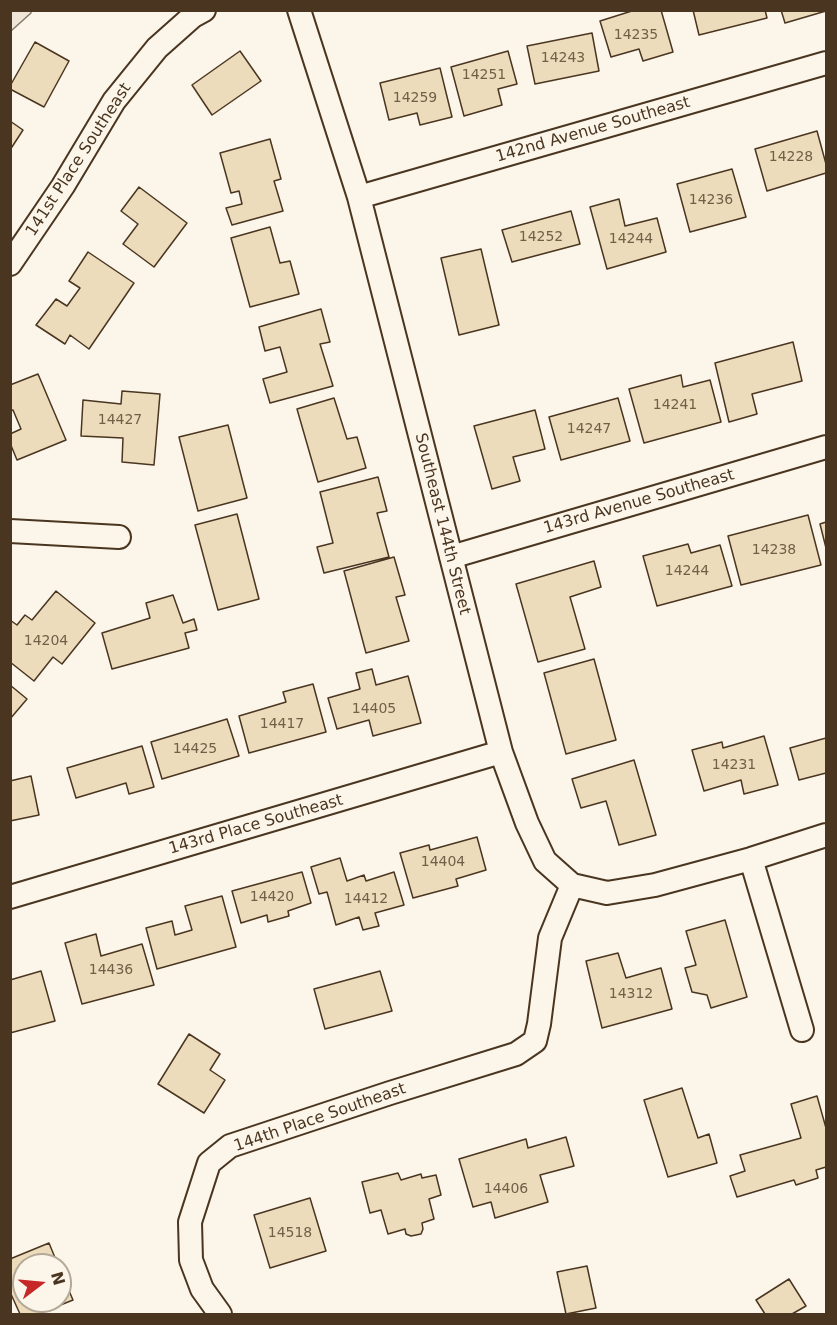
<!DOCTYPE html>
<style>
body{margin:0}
#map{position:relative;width:837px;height:1325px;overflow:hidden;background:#fbf6e9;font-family:"DejaVu Sans",sans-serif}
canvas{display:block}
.frame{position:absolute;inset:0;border:12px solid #4a3520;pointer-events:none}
.north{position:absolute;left:12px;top:1253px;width:60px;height:60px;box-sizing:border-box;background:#fbf6e9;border:2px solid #b4a999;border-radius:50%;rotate:74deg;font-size:16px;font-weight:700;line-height:24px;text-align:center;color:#4a3520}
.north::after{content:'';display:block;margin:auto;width:21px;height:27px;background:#c62828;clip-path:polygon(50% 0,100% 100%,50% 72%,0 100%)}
</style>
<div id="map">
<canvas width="837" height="1325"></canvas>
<div class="frame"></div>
<div class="north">N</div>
</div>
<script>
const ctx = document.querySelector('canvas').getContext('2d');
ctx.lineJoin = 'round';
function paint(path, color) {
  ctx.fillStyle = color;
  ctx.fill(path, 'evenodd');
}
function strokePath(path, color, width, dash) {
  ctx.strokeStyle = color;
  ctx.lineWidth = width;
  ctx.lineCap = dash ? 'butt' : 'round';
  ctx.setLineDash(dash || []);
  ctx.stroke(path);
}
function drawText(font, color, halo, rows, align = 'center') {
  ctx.font = font + ' "DejaVu Sans",sans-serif';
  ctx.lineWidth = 4.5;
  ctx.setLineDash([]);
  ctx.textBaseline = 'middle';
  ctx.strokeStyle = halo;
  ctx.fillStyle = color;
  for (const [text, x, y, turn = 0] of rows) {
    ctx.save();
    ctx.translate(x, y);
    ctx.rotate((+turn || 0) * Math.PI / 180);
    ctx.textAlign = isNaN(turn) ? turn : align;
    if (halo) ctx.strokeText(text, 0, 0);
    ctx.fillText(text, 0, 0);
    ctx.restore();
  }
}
const green = new Path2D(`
 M11,10H31V13L11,31Z`);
paint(green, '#ede6d9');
strokePath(green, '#887966', 1.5);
const building = new Path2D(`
 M635,10H661L673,52L643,61L639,49L611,57L600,21Z
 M693,10H765L767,18L699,35Z
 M781,10H826V11L785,23Z
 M592,33L599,71L535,84L527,46Z
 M35,42L69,61L44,107L10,89V86Z
 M240,51L261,81L212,115L192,85Z
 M508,51L517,84L498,89L502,105L464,116L451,67Z
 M440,68L452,117L420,125L417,113L389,120L380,83Z
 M10,121L23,130L10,150Z
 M817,131L826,164V173L767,191L755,149Z
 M270,139L281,179L274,181L283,211L232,225L226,208L242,204L239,191L231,193L220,153Z
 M732,169L746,217L690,232L677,184Z
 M139,187L187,223L154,267L123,244L138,224L121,211Z
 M619,199L625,226L657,218L666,252L607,269L590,207Z
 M571,211L580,244L512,262L502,230Z
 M270,227L280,263L290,261L299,294L250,307L231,238Z
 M481,249L499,325L459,335L441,258Z
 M88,252L134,283L89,349L70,335L65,344L36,325L56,299L67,306L80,288L69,281Z
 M321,309L330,342L320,344L333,386L270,403L263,379L287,372L280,347L265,351L259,327Z
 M793,342L802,381L752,394L757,414L729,422L715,363Z
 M38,374L66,440L17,460L10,443V434L21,429L13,410L10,411V385Z
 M681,375L683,387L710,380L721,422L644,443L629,389Z
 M122,391L160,394L154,465L122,462L123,438L81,436L83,400L121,404Z
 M334,398L347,439L357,437L366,468L318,482L297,409Z
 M618,398L630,441L561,460L549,417Z
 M535,410L545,449L513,457L520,481L492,489L474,426Z
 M228,425L247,498L198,511L179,437Z
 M378,477L387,511L377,513L389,557L324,573L317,547L333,543L320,492Z
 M237,514L259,599L218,610L195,525Z
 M808,515L821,565L741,585L728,536Z
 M826,522V548L820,524Z
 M688,544L691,553L720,545L732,586L657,606L643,556Z
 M394,557L405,595L396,597L409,641L366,653L344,571Z
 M594,561L601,587L570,597L585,649L538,662L516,584Z
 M56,591L95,623L62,664L53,657L34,681L10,662V620L17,625L25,615L32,620Z
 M173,595L183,623L194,619L197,630L185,633L189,648L112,669L102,633L150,618L146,603Z
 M594,659L616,740L566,754L544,673Z
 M372,669L376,685L408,676L421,723L373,736L369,720L337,729L328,698L360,689L356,673Z
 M313,684L326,732L249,753L239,716L286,702L283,692Z
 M10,685L27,699L10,719Z
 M227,719L239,756L162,779L151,742Z
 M764,736L778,785L744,794L741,780L704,791L692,750L722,742L723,748Z
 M826,738V773L799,780L790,748Z
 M142,746L154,787L129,794L126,783L76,798L67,768Z
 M634,760L656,835L619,845L606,801L581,808L572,779Z
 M31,776L39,815L10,821V781Z
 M477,837L486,870L456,879L458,886L413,898L400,853L429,845L430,850Z
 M340,858L347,881L364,875L366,881L394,872L404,905L375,913L379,926L363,930L359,917L336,925L327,892L319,894L311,867Z
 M302,872L311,903L288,911L289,916L268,922L267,915L241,923L232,891Z
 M222,896L236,947L157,969L146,928L172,921L175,935L192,930L185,906Z
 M725,920L747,997L711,1008L707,995L692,992L685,968L696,965L686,931Z
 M96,934L101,956L142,944L154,985L82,1004L65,943Z
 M618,953L626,978L661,968L672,1009L602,1028L586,961Z
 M41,971L55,1021L10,1033V980Z
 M380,971L392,1011L325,1029L314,989Z
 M189,1034L220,1054L210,1070L225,1080L204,1113L158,1084Z
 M682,1088L698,1138L709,1134L717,1163L668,1177L644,1100Z
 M817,1096L826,1128V1167L816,1170L818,1178L796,1185L794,1180L737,1197L730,1176L745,1171L740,1155L801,1138L791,1104Z
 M566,1137L574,1166L540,1175L548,1202L495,1218L491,1202L473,1207L459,1159L526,1139L528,1148Z
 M398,1173L401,1180L421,1174L422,1178L436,1175L441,1195L429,1199L434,1219L422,1223L423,1229L421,1234L411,1236L406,1234L405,1229L388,1234L381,1210L370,1213L362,1182Z
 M310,1198L326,1251L270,1268L254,1215Z
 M49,1243L58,1265H24V1301H60V1270L73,1300L38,1314H20L10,1292V1259Z
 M587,1266L596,1308L566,1314L557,1272Z
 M789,1279L806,1306L792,1314H765L756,1300Z`);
paint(building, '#ecdcbc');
strokePath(building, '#4a3520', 1.5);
const street = new Path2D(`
 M359,197L826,63
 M10,264L63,186L114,101L157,48L193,16L204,10
 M10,531L119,537
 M451,557L826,447
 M751,859L802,1030
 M572,885L607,893L655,885L751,859L826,835
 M10,897L501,752
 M220,1314L202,1289L191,1260L190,1222L209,1163L230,1146L390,1093L516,1054L535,1041L539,1024L550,938L572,885L545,861L527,823L501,752L359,197L299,10`);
strokePath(street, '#4a3520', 26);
strokePath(street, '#fbf6e9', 22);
drawText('14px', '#725f47', null, [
 ["14235",636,35],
 ["14243",563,58],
 ["14251",484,75],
 ["14259",415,98],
 ["14228",791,157],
 ["14236",711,200],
 ["14252",541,237],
 ["14244",631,239],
 ["14241",675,405],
 ["14427",120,420],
 ["14247",589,429],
 ["14238",774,550],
 ["14244",687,571],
 ["14204",46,641],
 ["14405",374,709],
 ["14417",282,724],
 ["14425",195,749],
 ["14231",734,765],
 ["14404",443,862],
 ["14420",272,897],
 ["14412",366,899],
 ["14436",111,970],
 ["14312",631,994],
 ["14406",506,1189],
 ["14518",290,1233]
]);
drawText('16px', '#4a3520', '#fbf6e9', [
 ["142nd Avenue Southeast",593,130,-16],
 ["141st Place Southeast",79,160,-57],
 ["143rd Avenue Southeast",639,502,-16],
 ["Southeast 144th Street",442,524,76],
 ["143rd Place Southeast",256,825,-16],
 ["144th Place Southeast",320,1118,-19]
]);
</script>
